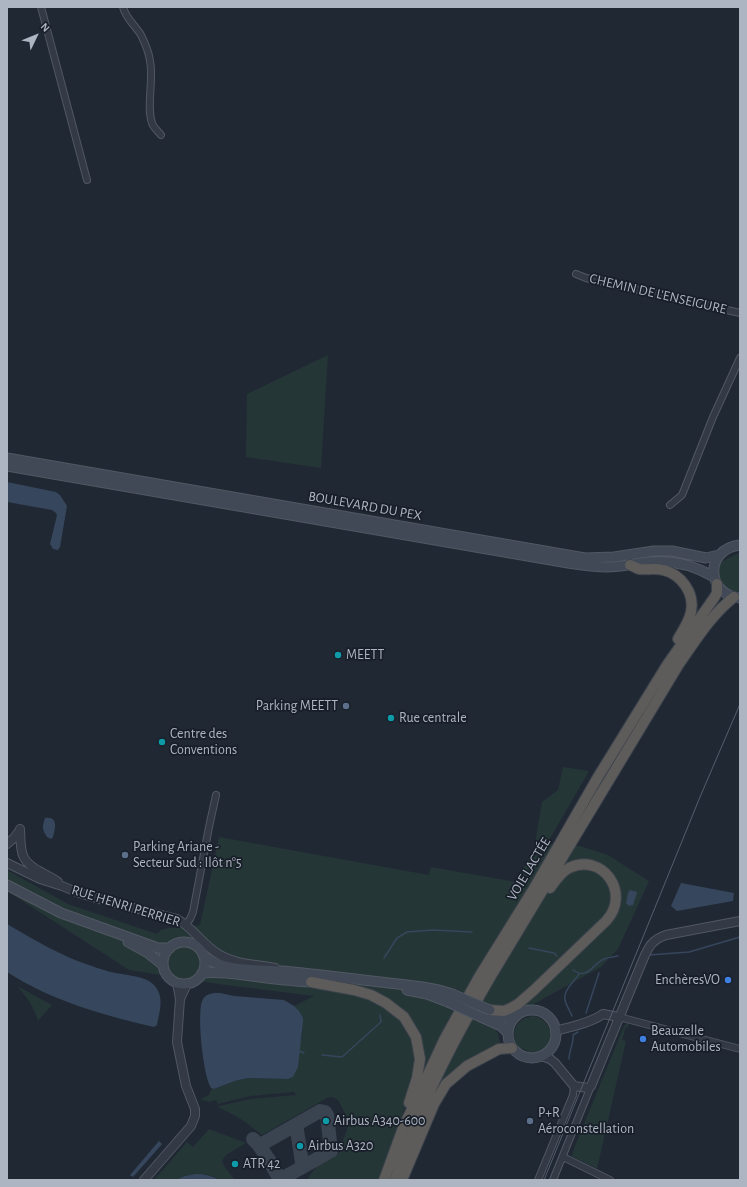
<!DOCTYPE html>
<meta charset="utf-8">
<style>
body{margin:0}
#map{position:relative;width:747px;height:1187px;overflow:hidden;background:#202834;font-family:"Alegreya Sans",sans-serif}
canvas{display:block}
.frame{position:absolute;inset:0;border:8px solid #adb5c2;pointer-events:none}
.north{position:absolute;left:16px;top:16px;width:40px;height:40px;-webkit-text-stroke:3px #191f29;paint-order:stroke;rotate:47deg;font-size:11px;font-weight:700;line-height:16px;text-align:center;color:#adb5c2}
.north::after{content:'';display:block;margin:auto;width:14px;height:18px;background:#adb5c2;clip-path:polygon(50% 0,100% 100%,50% 72%,0 100%)}
</style>
<div id="map">
<canvas width="747" height="1187"></canvas>
<div class="frame"></div>
<div class="north">N</div>
</div>
<script>
const ctx = document.querySelector('canvas').getContext('2d');
ctx.lineJoin = 'round';
function paint(path, color) {
  ctx.fillStyle = color;
  ctx.fill(path, 'evenodd');
}
function strokePath(path, color, width, dash) {
  ctx.strokeStyle = color;
  ctx.lineWidth = width;
  ctx.lineCap = dash ? 'butt' : 'round';
  ctx.setLineDash(dash || []);
  ctx.stroke(path);
}
function drawText(font, color, halo, rows, align = 'center') {
  ctx.font = font + ' "Alegreya Sans",sans-serif';
  ctx.lineWidth = 3.5;
  ctx.setLineDash([]);
  ctx.textBaseline = 'middle';
  ctx.strokeStyle = halo;
  ctx.fillStyle = color;
  for (const [text, x, y, turn = 0] of rows) {
    ctx.save();
    ctx.translate(x, y);
    ctx.rotate((+turn || 0) * Math.PI / 180);
    ctx.textAlign = isNaN(turn) ? turn : align;
    if (halo) ctx.strokeText(text, 0, 0);
    ctx.fillText(text, 0, 0);
    ctx.restore();
  }
}
paint(new Path2D(`
 M328,355L321,468L246,457L247,394Z
 M740,553V593L739,594L726,590L718,576V569L720,562C727,560 732,555 740,553Z
 M563,767L589,771L548,842L554,846H580L608,855L649,881L618,949L601,967L530,1006L524,1007L511,1015H503L496,1030L498,1033L500,1044L432,1102L420,1078L422,1061L410,1035L415,1052L416,1067L412,1088L378,1180H307C311,1174 314,1168 320,1164C326,1161 333,1159 338,1154L348,1127L349,1121L338,1100L332,1097L327,1098L262,1135L244,1121L230,1113L219,1108V1106L250,1099L296,1095L294,1092L250,1096L218,1104L216,1100L209,1102L200,1099L209,1095L212,1088L215,1089L235,1081L248,1078L287,1079L293,1077L302,1036L303,1018L294,1006L314,996L218,984L129,970L7,891V870L68,904L157,934L161,930L169,928H177L200,925L219,837L429,875L431,867L516,882L534,849L542,802L558,790Z
 M17,986L52,1005L38,1021C34,1006 27,998 17,986Z
 M534,1016C559,1023 555,1053 530,1053C529,1051 522,1048 520,1049C508,1034 515,1018 534,1016Z
 M627,1023H629L628,1028L626,1027L622,1040L626,1041L597,1169L572,1156L575,1146L624,1026Z
 M209,1129L246,1143L226,1155L222,1161L224,1166L235,1180H219L215,1177L205,1174H195L185,1176L176,1180H154L187,1142L193,1147Z`), '#253637');
paint(new Path2D(`
 M7,482L56,492L60,495L67,506L60,547L58,550L53,549L50,544L57,515L56,513L52,510L7,502Z
 M45,818C59,816 55,829 53,837L51,839L47,837C42,829 42,828 45,818Z
 M681,883L734,893L733,901L677,911L671,906Z
 M630,890L637,892V893L633,905L629,906L626,903L628,893Z
 M7,924C26,935 44,946 64,955C78,962 92,966 107,971C120,975 144,975 153,984C165,996 160,1010 157,1025L154,1027C103,1015 52,1001 7,972Z
 M220,993L234,996L284,1000L294,1006L299,1011L303,1018V1022L298,1067L293,1077L288,1079L248,1078L235,1081L214,1089C212,1088 211,1089 210,1086C203,1073 196,1010 203,999C207,993 214,993 220,993Z
 M159,1141L162,1144L133,1177L130,1175Z
 M195,1174C204,1174 211,1175 219,1180H176L185,1176Z`), '#36465c');
strokePath(new Path2D(`
 M529,948L554,953L557,956
 M649,955L689,952L740,937
 M384,958L397,938L407,932L432,930L472,932
 M573,970C588,980 591,966 602,960C607,957 613,957 618,956
 M586,1013L599,973
 M572,1016C570,1011 566,1005 565,1000C563,990 575,981 579,974
 M299,1051L304,1053
 M322,1055L342,1057L381,1022L380,1015
 M569,1059C569,1050 574,1044 573,1035L578,1032`), '#36465c', 1.5);
strokePath(new Path2D(`
 M292,1127H295L297,1130L302,1163L301,1168
 M253,1139L258,1144H262L320,1111L325,1112L327,1115L331,1151L283,1178L280,1177L278,1176L269,1160L258,1144`), '#3a4350', 14);
const minor = new Path2D(`
 M41,7L87,180
 M123,7C126,19 135,25 141,35C145,43 149,53 150,61C154,80 146,106 152,123C153,127 158,131 161,135
 M576,274L586,278L740,313
 M670,505L682,495L713,417L740,358
 M186,924L190,919L193,912L209,827L216,795
 M619,1017L740,1049
 M563,1157L610,1180
 M538,1180L573,1095L574,1086
 M553,1180L591,1086`);
const tertiary = new Path2D(`
 M20,829C21,851 19,861 41,872C46,875 53,878 58,882
 M7,844L14,838L20,830
 M7,863L40,879L62,886L79,893L103,900L177,919C195,929 203,946 220,955C237,965 257,964 275,968
 M180,999L187,984
 M555,1031C570,1027 591,1023 603,1014L619,1017
 M541,1056L550,1059L555,1063L574,1086L588,1088L591,1086L642,962C648,948 651,940 666,935L740,921
 M144,1180L191,1126L195,1116V1109L186,1086L177,1042L180,999L177,983`);
const secondary = new Path2D(`
 M7,458L585,558L614,557L654,551H672L706,558L719,555
 M7,466L568,563C581,565 594,567 607,567C622,567 636,563 650,562C672,560 695,566 714,577
 M740,545C704,549 706,595 740,598
 M7,885L61,913L158,948H170
 M128,942L148,953L163,965
 M163 963a21 21 0 1 1 42 0a21 21 0 1 1-42 0Z
 M203,955C220,972 260,969 283,971C315,974 348,978 380,982C405,985 429,986 452,994
 M202,973C220,971 235,974 252,976C274,979 297,982 318,982
 M407,990L427,994L448,1002
 M490,1010C498,1017 505,1021 516,1016
 M508 1034a24 24 0 1 1 48 0a24 24 0 1 1-48 0Z
 M483,1018L501,1026L508,1033`);
const trunk = new Path2D(`
 M630,565C633,566 636,568 639,569C647,570 655,568 663,570C681,574 695,593 691,612C689,622 683,630 678,639
 M311,982L354,990L371,995L386,1003L404,1017L416,1037L420,1059L417,1078L409,1103
 M490,1010L504,1011L511,1008L518,1004L533,991L606,921C632,893 602,852 569,868C561,872 555,881 550,888
 M384,1180L403,1128L444,1040L479,977L533,890L598,777L667,665L714,598L717,593V584
 M395,1180C418,1108 453,1041 491,976L679,664C696,640 711,615 734,597
 M402,1180L434,1104L446,1084L467,1066L499,1049L512,1048`);
strokePath(minor, '#515863', 8);
strokePath(tertiary, '#515863', 10);
strokePath(secondary, '#515863', 11);
strokePath(trunk, '#3b424c', 12);
strokePath(minor, '#333a45', 6);
strokePath(tertiary, '#333a45', 8);
strokePath(secondary, '#414957', 9);
strokePath(trunk, '#5e5c5b', 10);
strokePath(new Path2D(`
 M544,1180L700,797L740,704`), '#555e6b', 1);
const secondaryBridge = new Path2D(`
 M452,994L490,1010
 M448,1002L483,1018`);
strokePath(secondaryBridge, '#515863', 11, []);
strokePath(secondaryBridge, '#414957', 9);
for (const [x, y, r, color] of [
 [338,655,4,"#0f9aa8"],
 [346,706,4,"#5c6f8a"],
 [391,718,4,"#0f9aa8"],
 [162,742,4,"#0f9aa8"],
 [125,855,4,"#5c6f8a"],
 [728,980,4,"#3f7fe0"],
 [643,1039,4,"#3f7fe0"],
 [326,1121,4,"#0f9aa8"],
 [530,1121,4,"#5c6f8a"],
 [300,1146,4,"#0f9aa8"],
 [235,1164,4,"#0f9aa8"]
]) {
  const dot = new Path2D();
  dot.arc(x, y, r, 0, 2 * Math.PI);
  ctx.fillStyle = color;
  ctx.fill(dot);
  strokePath(dot, '#191f29', 1.5);
}
drawText('14px', '#adb5c2', '#191f29', [
 ["CHEMIN DE L'ENSEIGURE",658,294,13],
 ["BOULEVARD DU PEX",365,506,10],
 ["VOIE LACTÉE",529,869,-59],
 ["RUE HENRI PERRIER",126,906,17]
]);
drawText('14px', '#adb5c2', '#191f29', [
 ["MEETT",346,655],
 ["Parking MEETT",338,706,"right"],
 ["Rue centrale",399,718],
 ["Centre des",170,734],
 ["Conventions",170,750],
 ["Parking Ariane -",133,847],
 ["Secteur Sud : Ilôt n°5",133,863],
 ["EnchèresVO",720,980,"right"],
 ["Beauzelle",651,1031],
 ["Automobiles",651,1047],
 ["P+R",538,1113],
 ["Aéroconstellation",538,1129],
 ["Airbus A340-600",334,1121],
 ["Airbus A320",308,1146],
 ["ATR 42",243,1164]
], 'left');
</script>
